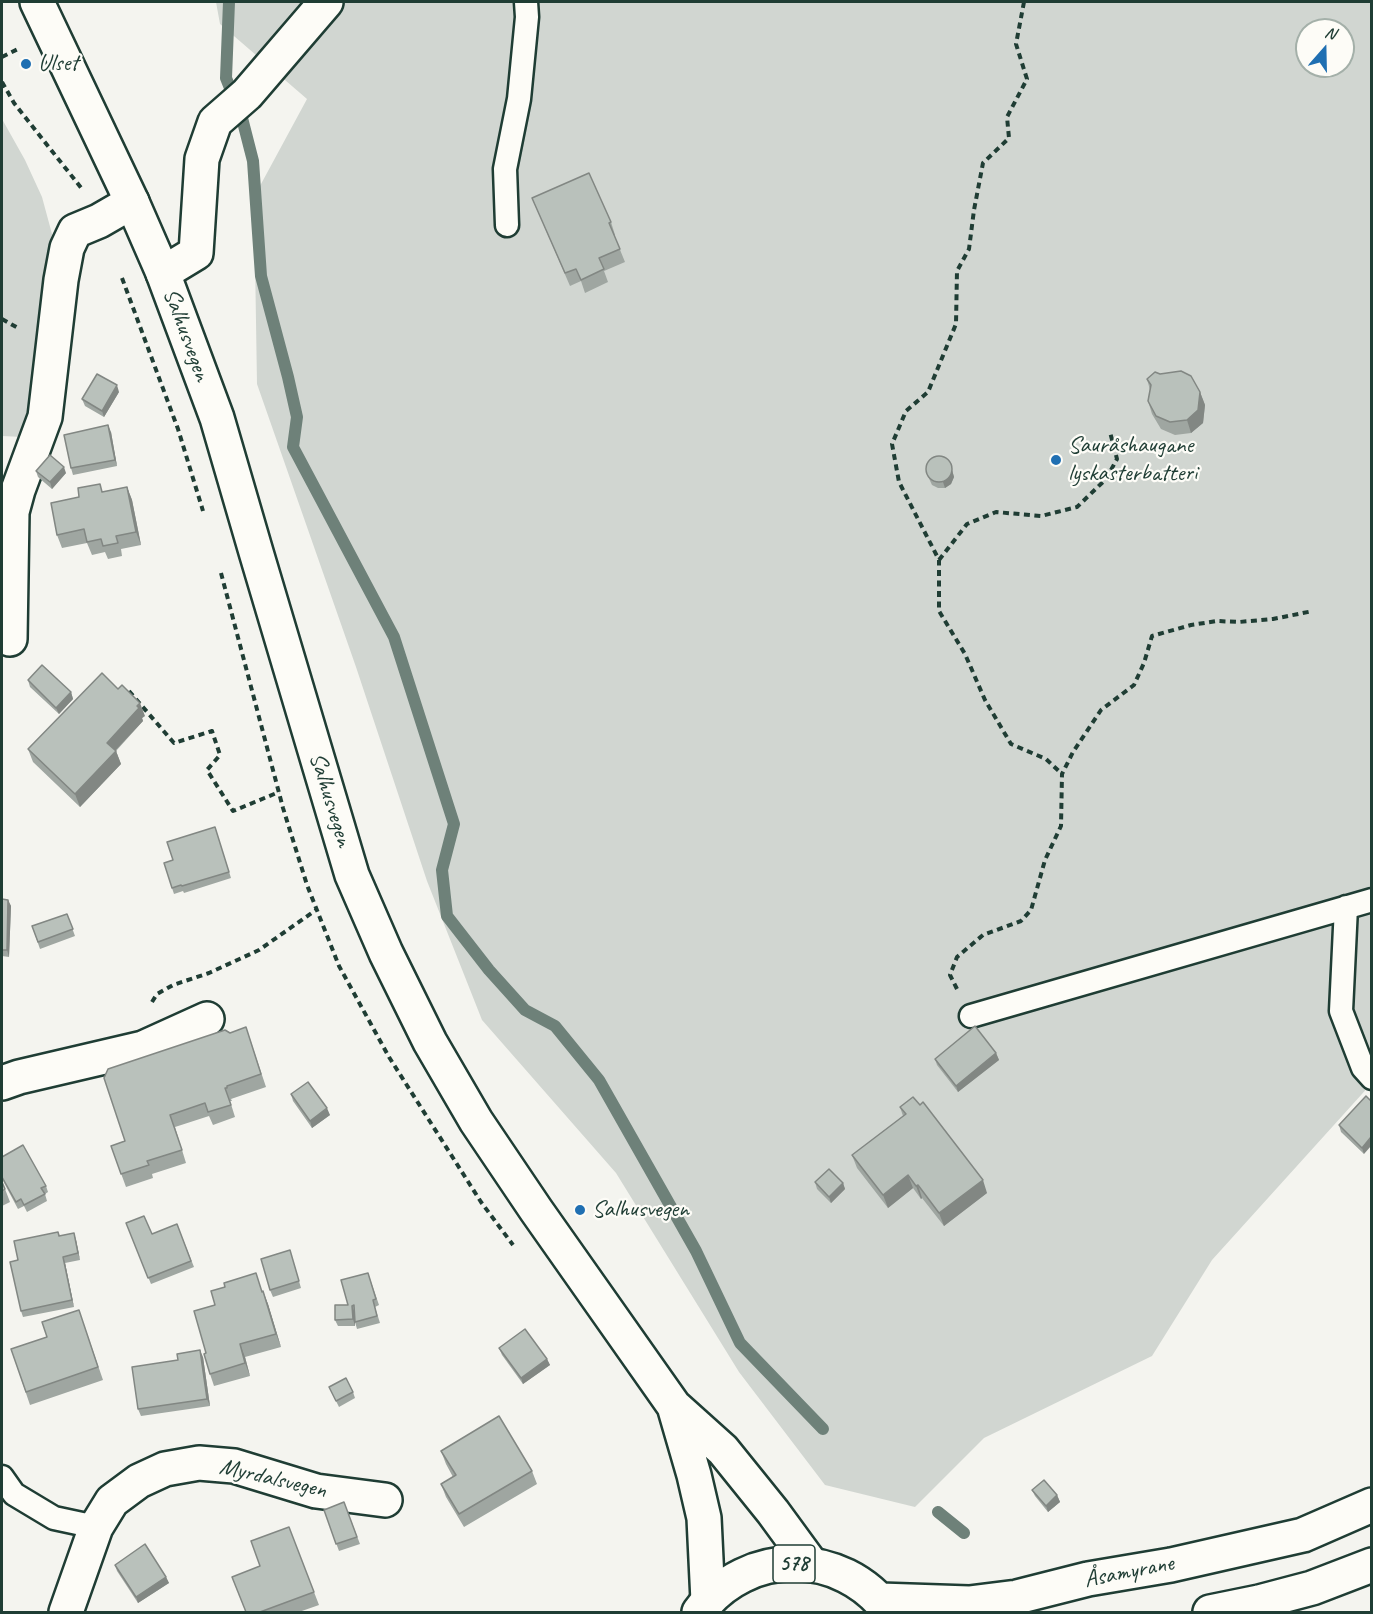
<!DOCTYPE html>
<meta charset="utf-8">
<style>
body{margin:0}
#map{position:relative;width:1373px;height:1614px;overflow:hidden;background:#f4f4ef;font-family:Caveat,sans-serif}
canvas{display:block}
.frame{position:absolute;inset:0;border:3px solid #1f3d34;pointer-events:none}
.north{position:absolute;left:1295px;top:18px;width:60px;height:60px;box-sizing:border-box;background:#fdfcf7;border:2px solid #a4b0a9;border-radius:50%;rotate:20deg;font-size:16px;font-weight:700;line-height:24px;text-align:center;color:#1f3d34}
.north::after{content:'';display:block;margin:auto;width:21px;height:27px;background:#1f6fb2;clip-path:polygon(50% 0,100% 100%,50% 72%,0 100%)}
</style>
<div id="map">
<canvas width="1373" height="1614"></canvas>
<div class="frame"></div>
<div class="north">N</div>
</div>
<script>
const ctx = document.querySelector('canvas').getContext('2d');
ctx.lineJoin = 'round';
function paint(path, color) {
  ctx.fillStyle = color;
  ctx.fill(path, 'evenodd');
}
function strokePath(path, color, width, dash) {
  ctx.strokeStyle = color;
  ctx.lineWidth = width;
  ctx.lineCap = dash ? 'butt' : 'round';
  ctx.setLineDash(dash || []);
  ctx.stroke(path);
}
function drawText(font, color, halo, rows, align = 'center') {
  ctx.font = font + ' Caveat,sans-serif';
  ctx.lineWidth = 4.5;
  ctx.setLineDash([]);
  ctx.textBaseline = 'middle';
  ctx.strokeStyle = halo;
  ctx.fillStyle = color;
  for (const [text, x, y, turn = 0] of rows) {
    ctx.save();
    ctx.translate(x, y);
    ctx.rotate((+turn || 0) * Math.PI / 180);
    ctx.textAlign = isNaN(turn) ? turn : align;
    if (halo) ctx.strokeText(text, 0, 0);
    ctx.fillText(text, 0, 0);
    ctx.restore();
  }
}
paint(new Path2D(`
 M216,2H1371V1084L1212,1260L1152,1356L984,1438L915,1507L825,1485L739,1372L616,1173L482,1020L427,881L356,667L257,384L254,197L307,99L220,24ZM1307,30H1343V66H1307Z
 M2,119L25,160L42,197L52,234L37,356L38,370L23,437L2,436Z`), '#d1d6d1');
strokePath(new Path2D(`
 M229,2L226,78L242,118L253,161L261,276L288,377L297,417L293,447L394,637L454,824L442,870L447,916L489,970L525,1010L555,1026L599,1080L696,1251L740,1343L823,1429
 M938,1512L964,1533`), '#6e8179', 12);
const service = new Path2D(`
 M507,225L505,169L519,99L527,17L526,2
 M1346,907L1341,1011L1363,1068L1372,1078
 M971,1016L1372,900
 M2,1477L14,1494L54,1518L96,1527`);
const minor = new Path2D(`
 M163,273L196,253L202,159L215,122L247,94L326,2
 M10,639L12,512L18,490L45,417L61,280L67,248L75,231L99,221L132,202
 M2,1083L19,1077L143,1048L207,1019
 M66,1612L96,1527L112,1501L139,1481L165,1469L199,1463L234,1466L316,1491L385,1500`);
const secondary = new Path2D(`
 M37,2L132,202L163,273L217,418L256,552L352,875L386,953L430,1042L476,1121L536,1210L674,1406L723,1450L773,1512L811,1564
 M674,1406L694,1475L704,1518L708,1601`);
const primary = new Path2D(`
 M880,1600L969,1603L1017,1597L1088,1579L1171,1565L1303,1535L1372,1505
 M699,1612C747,1547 842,1548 889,1612
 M1210,1612L1259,1602L1312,1588L1372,1565`);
strokePath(service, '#1f3d34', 27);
strokePath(minor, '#1f3d34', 38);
strokePath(secondary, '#1f3d34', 38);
strokePath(primary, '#1f3d34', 38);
strokePath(new Path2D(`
 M1024,2L1016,44L1027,79L1007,117L1009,138L983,163L974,210L969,249L957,271L956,324L928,392L906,411L892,444L899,482L939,560V611L965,654L985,700L1011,744L1046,759L1062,774
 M2,57L18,49
 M2,82L14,103L82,189
 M122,278L178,429L203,511
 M2,319L18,328
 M939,560L967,524L996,512L1041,516L1077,507L1106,479L1117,459L1110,432
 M221,573L283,808L307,885L339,966L389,1057L481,1202L513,1245
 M129,691L174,743L212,731L220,755L207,770L233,811L279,792
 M957,989L950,975L957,957L983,935L1021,921L1031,910L1045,860L1061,826L1062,774L1073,752L1101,710L1134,685L1144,663L1152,636L1191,625L1217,621L1239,622L1273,619L1313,611
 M152,1002L157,994L173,985L209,973L259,950L316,910`), '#1f3d34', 4, [6, 4.5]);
strokePath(service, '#fdfcf7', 22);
strokePath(minor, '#fdfcf7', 33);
strokePath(secondary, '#fdfcf7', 33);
strokePath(primary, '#fdfcf7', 33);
paint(new Path2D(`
 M532,198L611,222L615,235H614L625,262L604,271L608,282L585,293L581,281L570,286Z
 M1147,379L1200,392L1205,405L1203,423L1191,433L1175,435L1161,429L1152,414L1148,401L1150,390Z
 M119,392L104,417L85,406L82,399Z
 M111,432L117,466L73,475L71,468Z
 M950,463L954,477L951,484L945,488H938L932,485L926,472Z
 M36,471L66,473L52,489L38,477Z
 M127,487L132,500L141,545L121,549L122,556L108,559L105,552L92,555L87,543L62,548L57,535Z
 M28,680L71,692L73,699L59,714L30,687Z
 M145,716L142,718L143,721L116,751L121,764L80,807L33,762L28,749Z
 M215,827L231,878L184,893L183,891L174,894L172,888L173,860Z
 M2,899L8,900L11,906L9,957L2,956Z
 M67,914L75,936L40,949L32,926Z
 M246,1027L266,1087L231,1099L232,1101H230L235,1117L213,1125L209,1116L175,1127L186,1163L152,1174L153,1178L126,1187L111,1146L125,1141L230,1033Z
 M996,1053L999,1060L958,1092L937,1065L935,1059Z
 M291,1094L330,1115L312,1128L293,1101Z
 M1366,1096L1364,1154L1341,1132L1339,1125Z
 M900,1107L987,1193L944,1226L922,1198L921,1199L913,1188L888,1208L857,1168L852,1155L903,1116Z
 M2,1157L46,1186L48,1192L45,1194L47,1201L27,1212L24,1206L18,1209L2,1179Z
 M2,1182L5,1189L10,1202L2,1206Z
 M815,1182L843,1183L845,1189L831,1203L817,1189Z
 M126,1223L152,1234L177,1224L194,1267L151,1284Z
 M58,1232L60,1236L76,1240L80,1260L65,1263L74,1307L23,1317L21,1311L18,1260Z
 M290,1250L301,1288L273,1297L270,1290Z
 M368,1273L379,1305L375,1307L380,1323L357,1329L355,1322V1314V1326H338L335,1320L348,1305Z
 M262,1291L268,1304L281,1347L245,1357L250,1376L214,1386L210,1374L206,1353Z
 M79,1310L103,1380L30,1405L11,1349L47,1337Z
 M499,1348L547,1359L550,1365L523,1384L502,1355Z
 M203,1357L210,1406L141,1416L138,1409Z
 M329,1387L353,1392L355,1398L339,1407Z
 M441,1451L532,1471L537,1484L464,1527L446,1497L441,1484L453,1477L446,1464Z
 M1032,1490L1057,1495L1060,1502L1048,1512L1035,1496Z
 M344,1502L360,1544L339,1551L324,1510Z
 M289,1527L319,1605L299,1612H246Z
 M115,1565L166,1577L169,1583L138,1603L117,1571Z`), '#9fa6a1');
paint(new Path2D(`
 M117,385L119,392L104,417L102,411Z
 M1200,392L1205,405L1203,423L1191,433L1187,420Z
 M108,425L111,432L117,466L115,460Z
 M950,463L954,477L951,484L945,488L943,482Z
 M64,467L66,473L52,489L50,482Z
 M127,487L132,500L141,545L136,532Z
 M71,692L73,699L59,714L56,708Z
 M140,703L145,716L142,718L143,721L111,755L107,743Z
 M116,751L121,764L80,807L75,794Z
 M8,900L11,906L9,957L7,950Z
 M996,1053L999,1060L958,1092L956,1086Z
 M327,1108L330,1115L312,1128L310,1121Z
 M1371,1137V1146L1364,1154L1362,1148Z
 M908,1175L913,1188L888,1208L883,1195Z
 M983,1180L987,1193L944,1226L939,1213Z
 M843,1183L845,1189L831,1203L829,1197Z
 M918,1185L922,1198L921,1199L916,1186Z
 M74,1233L76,1240L80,1260L78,1253Z
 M63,1257L65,1263L74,1307L72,1300Z
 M263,1291L268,1304L281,1347L276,1334Z
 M352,1306L355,1313V1326L353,1319Z
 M240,1344L245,1357L250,1376L245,1363Z
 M200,1350L203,1357L210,1406L207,1399Z
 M547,1359L550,1365L523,1384L521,1378Z
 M1057,1495L1060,1502L1048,1512L1046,1506Z
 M166,1577L169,1583L138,1603L136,1597Z`), '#828783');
const building = new Path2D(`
 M589,173L611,222L609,223L620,249L599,258L604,269L581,280L576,269L565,273L532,198Z
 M1181,371L1191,376L1200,392L1198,410L1187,420L1170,422L1156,416L1148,401L1151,385L1147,379L1155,372L1160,374Z
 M97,374L117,385L102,411L82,399Z
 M108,425L115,460L71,468L64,435Z
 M50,455L64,467L50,482L36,471Z
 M926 469a13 13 0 1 1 26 0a13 13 0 1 1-26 0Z
 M100,484L102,492L127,487L136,532L116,536L118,543L103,546L101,539L87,542L84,529L57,535L51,503L79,497L78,488Z
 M42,665L71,692L56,708L28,680Z
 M102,673L118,689L122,685L140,703L137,706L139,708L107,743L116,751L75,794L28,749Z
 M215,827L229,872L182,886L181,885L172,888L164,863L173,860L167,842Z
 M2,899L8,900L7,950H2Z
 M67,914L73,929L38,942L32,926Z
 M975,1026L996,1053L956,1086L935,1059Z
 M246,1027L261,1074L227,1086V1088H225L231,1105L208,1112L205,1103L170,1115L182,1150L147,1161L149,1165L121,1174L111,1146L125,1141L104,1078L108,1069L225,1030L230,1033Z
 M308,1082L327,1108L310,1121L291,1094Z
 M1366,1096L1371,1101V1137L1362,1148L1339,1125Z
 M913,1097L920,1105L923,1102L983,1180L939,1213L918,1185L916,1186L908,1175L883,1195L852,1155L906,1114L900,1107Z
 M23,1145L46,1186L41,1188L45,1194L24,1205L21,1199L16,1202L2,1177V1157Z
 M829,1169L843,1183L829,1197L815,1182Z
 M2,1182L5,1189L2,1191Z
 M144,1216L152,1234L177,1224L191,1261L148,1278L126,1223Z
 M58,1232L59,1236L74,1233L78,1253L63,1257L72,1300L21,1311L10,1262L18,1260L14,1241Z
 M290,1250L299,1281L270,1290L261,1259Z
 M256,1273L262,1292L263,1291L276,1334L240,1344L245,1363L210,1374L204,1354L206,1353L194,1311L215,1305L211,1291L225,1287L224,1283Z
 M368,1273L376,1299L373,1300L377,1316L355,1322L354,1305L352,1306L353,1319L335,1320V1305H348L341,1280Z
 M79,1310L98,1367L26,1392L11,1349L47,1337L42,1322Z
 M525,1329L547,1359L521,1378L499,1348Z
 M200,1350L207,1399L138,1409L132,1367L178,1360L177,1354Z
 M346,1378L353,1392L336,1401L329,1387Z
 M499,1416L532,1471L459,1514L441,1484L456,1475L441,1451Z
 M1044,1480L1057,1495L1046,1506L1032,1490Z
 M344,1502L357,1537L336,1544L324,1510Z
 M289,1527L314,1592L260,1612H246L232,1577L260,1566L251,1541Z
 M145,1544L166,1577L136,1597L115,1565Z`);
paint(building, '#b9c1bb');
strokePath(building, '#828783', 1.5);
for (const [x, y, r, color] of [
 [26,64,6,"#1f6fb2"],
 [1056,460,6,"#1f6fb2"],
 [580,1210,6,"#1f6fb2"]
]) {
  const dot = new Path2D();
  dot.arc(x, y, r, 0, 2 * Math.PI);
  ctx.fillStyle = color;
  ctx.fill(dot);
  strokePath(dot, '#fdfcf7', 2);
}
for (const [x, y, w] of [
 [794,1564,42]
]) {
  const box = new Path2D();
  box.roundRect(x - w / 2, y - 19, w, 38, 4.5);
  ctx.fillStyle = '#fdfcf7';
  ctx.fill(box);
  strokePath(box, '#1f3d34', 1.5);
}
drawText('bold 22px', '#1f3d34', null, [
 ["578",794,1564]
]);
drawText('24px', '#1f3d34', '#fdfcf7', [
 ["Ulset",38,64],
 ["Sauråshaugane",1068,446],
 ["lyskasterbatteri",1068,474],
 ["Salhusvegen",592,1210]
], 'left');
drawText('24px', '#1f3d34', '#fdfcf7', [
 ["Salhusvegen",186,335,70],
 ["Salhusvegen",330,800,73],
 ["Myrdalsvegen",273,1479,13],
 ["Åsamyrane",1129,1572,-11]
]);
</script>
